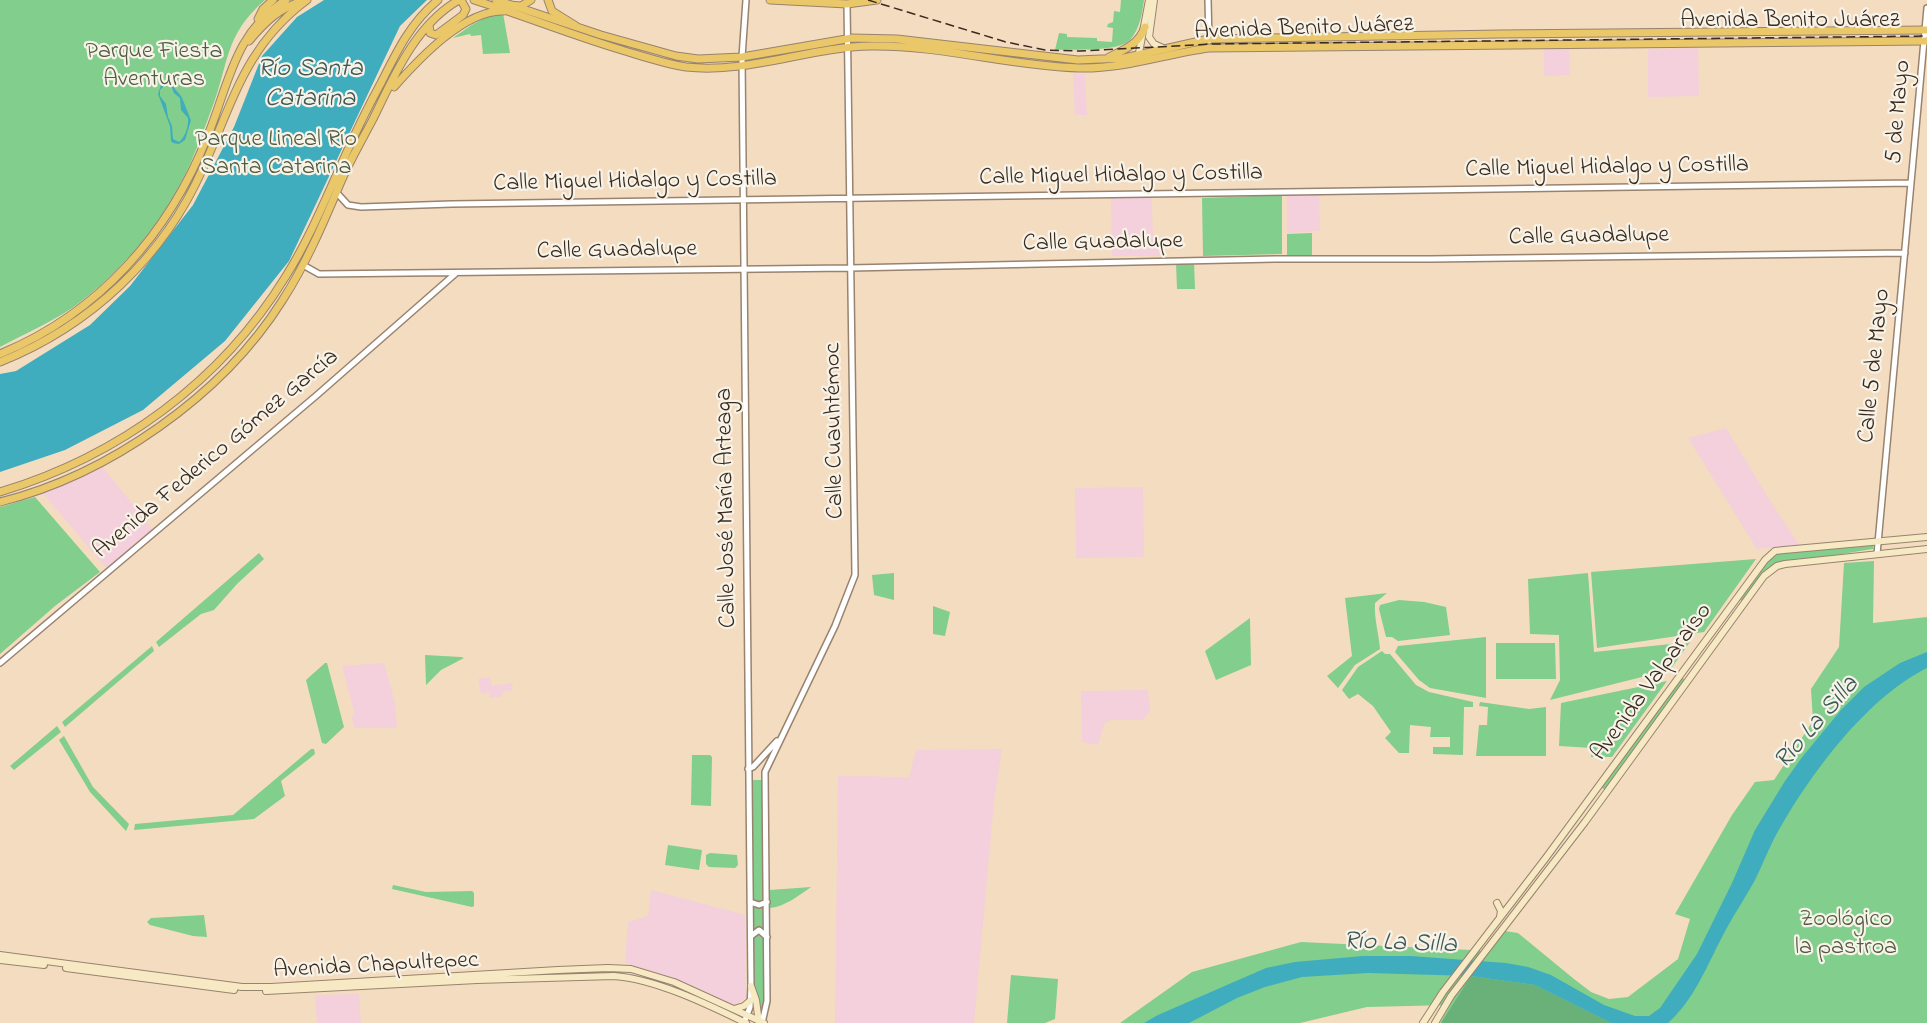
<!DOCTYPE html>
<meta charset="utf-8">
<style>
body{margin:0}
canvas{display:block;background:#f4dcc0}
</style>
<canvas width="1927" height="1023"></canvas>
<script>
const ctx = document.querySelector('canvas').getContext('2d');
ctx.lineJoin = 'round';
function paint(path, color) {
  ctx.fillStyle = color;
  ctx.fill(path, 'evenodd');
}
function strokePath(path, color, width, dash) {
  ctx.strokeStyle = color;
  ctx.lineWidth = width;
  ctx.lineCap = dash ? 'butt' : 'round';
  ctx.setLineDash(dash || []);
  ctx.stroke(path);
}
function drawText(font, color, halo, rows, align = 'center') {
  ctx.font = font + ' "Indie Flower",sans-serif';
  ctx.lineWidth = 4.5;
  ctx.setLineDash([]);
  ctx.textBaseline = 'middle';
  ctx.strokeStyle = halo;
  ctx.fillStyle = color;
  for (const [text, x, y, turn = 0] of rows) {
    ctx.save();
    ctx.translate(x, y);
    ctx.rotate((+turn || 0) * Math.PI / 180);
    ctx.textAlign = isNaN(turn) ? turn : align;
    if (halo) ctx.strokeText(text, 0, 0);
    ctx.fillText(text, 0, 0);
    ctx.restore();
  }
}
paint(new Path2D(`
 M1544,48H1569L1570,75L1544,76Z
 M1698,48L1699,96L1648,97V49Z
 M1073,74H1085L1087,115H1075Z
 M1319,193L1320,231L1287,233V194Z
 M1111,198H1152L1153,246H1161V256H1112Z
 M1726,428L1769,499L1799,545L1757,549L1688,438Z
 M101,465L153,530L107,569L40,490Z
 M1143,487L1144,557L1076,558L1075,488Z
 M384,663L395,703L397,728H355L351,716L355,715L342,666Z
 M490,677L492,686L512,683L513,690L502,692L503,696L490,698L489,692L481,694L478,679Z
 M1148,690L1150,711L1142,720H1111L1104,724L1098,745L1082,742L1081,691Z
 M1002,749L994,801L974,1023H835L838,776L909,777L916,750Z
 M651,890L745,915L746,998L735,1005L649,970L625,963L628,922L648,916Z
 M359,994L361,1023H317L315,995Z`), '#f4cfdc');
paint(new Path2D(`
 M0,0H265C224,35 229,64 212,108C205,127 198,146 190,164C165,219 122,273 72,308C50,323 24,334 0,347Z
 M1121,0H1144C1142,14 1140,28 1130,40C1119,52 1072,49 1055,50L1059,33L1067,34V37L1097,38V41L1112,42L1113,28L1107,27L1108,24L1113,22L1114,11L1120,12Z
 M503,13L510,53L483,54L481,35L471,36L470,34L453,38C469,27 483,15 503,13Z
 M1282,195V254L1203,256L1202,198Z
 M1312,233V256H1287V234Z
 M1194,262L1195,289H1177L1176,263Z
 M35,497L100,572L55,606L0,654V507Z
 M1873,545V549L1866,550L1777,565L1743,602L1739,599L1767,560L1779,553Z
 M259,553L264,559L237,584L214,610L201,614L159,647L156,642Z
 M1756,559L1704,632L1597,648L1591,572Z
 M1874,561L1873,623L1927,617V1023H1440L1450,1005L1367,1007L1300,1023H1120L1192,972L1301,942L1471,950L1488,952L1505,931L1518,933L1574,979L1591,992L1609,999L1628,997L1678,959L1690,919L1675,914L1732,815L1755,782L1774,780L1813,721L1811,689L1839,647L1844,563Z
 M894,573V600L874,595L872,575Z
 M1588,573L1594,652L1690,642L1670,670L1550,700L1560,680L1559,635L1530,634L1528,579Z
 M1387,593L1375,603C1374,620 1379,634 1380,649L1355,665L1338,688L1327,676L1352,656L1345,598Z
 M1399,600L1424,602L1446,607L1450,635L1398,641L1392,637H1386L1379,609L1380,605Z
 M933,606L950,612L945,636L933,634Z
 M1250,618L1251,665L1216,680L1205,651Z
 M1486,637V698L1430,688L1419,680L1395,652L1398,646Z
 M1496,643H1555L1556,679H1496Z
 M152,646L154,651L65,727L62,722Z
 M1382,651L1385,654H1390L1416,685L1429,692L1473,702V707H1464L1463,755L1433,754V747H1450V737H1430L1431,727L1410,725L1409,753H1399L1385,738L1391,732L1373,706L1358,694L1349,699L1342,690L1358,667Z
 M425,655L461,657L464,658L441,670L426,685Z
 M325,663H327L344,727L326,744L322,743L306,680Z
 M1679,679L1683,678L1686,681L1605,789H1603L1601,785Z
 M1667,681L1612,757H1591L1592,748L1559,746L1561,703Z
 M1480,702L1529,709L1546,707V756H1476L1479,725H1487L1488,707L1479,706Z
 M57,726L61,732L14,770L10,766Z
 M64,736L93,787L129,824L126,831L90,792L59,740Z
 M311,749H314L315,754L281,781L285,796L254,819L134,830L135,824L233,815Z
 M692,755H710L712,757L711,806L691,805Z
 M750,780H762L764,929H752Z
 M668,845L702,850L699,870L665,865Z
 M710,853L737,855L738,865L735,868L709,867L706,864V855Z
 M393,885L426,892L472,891L474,893V906L472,907L392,889Z
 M811,887C798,896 786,906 770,908V890Z
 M204,915L207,937L193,936L150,925L147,922L151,918Z
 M761,933L764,939C764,957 770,999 760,1013L753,982V937L755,934Z
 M1011,975L1058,979L1055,1019L1045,1023H1007Z`), '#82ce8c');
paint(new Path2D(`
 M1471,976L1535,985L1611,1023H1441Z`), '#69b178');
paint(new Path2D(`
 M324,0H427L400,26L289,261L225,341L143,410L65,450L0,472V374L16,371L90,325L130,286L193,205L234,127L262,56L297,17Z
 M171,73L177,76L172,83C174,89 177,91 181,96C182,97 190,118 191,120L185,140L179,144L173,143L171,141L170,126L158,94L161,85L166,81L165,74ZM166,84L171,85L174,93L180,98L181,110L188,118C189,125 185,138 179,142L173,139L172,126L168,117L166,104L160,96V90Z
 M1927,652V668C1864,699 1804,782 1772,843C1766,855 1761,868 1755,880C1744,900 1731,919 1721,939C1706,968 1693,1001 1668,1023H1611L1535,985L1471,976L1368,973L1302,977L1265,987L1237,998L1189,1023H1144L1158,1015L1266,968L1295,962L1363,956H1411L1506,963L1528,967L1551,975L1604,1005L1635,1016H1649L1660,1008L1697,954L1732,883L1755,830L1785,781L1803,756L1841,710L1864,687L1900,663Z`), '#3fadbe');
const tertiary = new Path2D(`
 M1208,0L1209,41
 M337,193L348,205L361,207L452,204L1911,183
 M303,265L319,274L850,268L1275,259H1430L1905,253
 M1877,554L1927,8
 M0,663L317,395L455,274
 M748,769L753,767L777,741
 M750,902L759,905L767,902
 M751,936L759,930L767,937
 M744,1023L750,1007L751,986L742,57L746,0
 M762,1023L767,1001L765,772L835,626L855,575L847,4`);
const secondary = new Path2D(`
 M1154,0L1149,37L1154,44L1165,49
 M1138,58L1149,0
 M1497,903L1501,911L1500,917
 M0,955L242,987H271L558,970L608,968L631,969L674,982L764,1023
 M0,960L44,965
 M66,968L234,990
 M751,986L756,1000L759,1023
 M266,991L477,980L614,976C656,979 709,1005 746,1023
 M734,1009L744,1006L751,1000
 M1423,1023L1443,992L1545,859L1765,560L1775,551L1784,550L1927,537
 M1435,1023L1451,996L1585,822L1764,576L1777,566L1785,564L1927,549`);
const primary = new Path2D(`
 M474,0C525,16 574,36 625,51C645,57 666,64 686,67C749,74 809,47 871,46C941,45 1009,66 1079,68C1125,69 1164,54 1209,48L1927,41
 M496,0L601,35L676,56L698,59L742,57L852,38L897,39L1078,60L1124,58L1209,39L1500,34L1927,30
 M1109,57C1124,50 1139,44 1145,27`);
const trunk = new Path2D(`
 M548,0L552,11L576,26
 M770,0L847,4L877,0
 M509,5L521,6L531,0
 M258,19L263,9L273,0
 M429,25L430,33L436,35L463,15L466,9L461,0
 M249,41C264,23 281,6 304,1
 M394,87C418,60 465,9 504,11
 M0,354C99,313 169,234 208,135C229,84 234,32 286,0
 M0,362C90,326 164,257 203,168C233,102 245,46 307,0
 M0,492C119,456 221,382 286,276C310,238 327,195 346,154C357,129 369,105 382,81C397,51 411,22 438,0
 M0,502C108,475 222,396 282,301C306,264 323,224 340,184C349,162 362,140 373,119C394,76 416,24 459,0`);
strokePath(tertiary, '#98836f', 8);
strokePath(secondary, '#98836f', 8);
strokePath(primary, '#98836f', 9);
strokePath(trunk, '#98836f', 9);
strokePath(tertiary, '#fff', 5);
strokePath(secondary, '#f7e9c3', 6);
strokePath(primary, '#eac769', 7);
strokePath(trunk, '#eac769', 7);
strokePath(new Path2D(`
 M868,0L1006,42L1045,50L1080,51L1213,44L1927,36`), '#3b2a1e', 1.5, [9, 4.5]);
drawText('24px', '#3b2a1e', '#f7f3e8', [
 ["Avenida Benito Juárez",1790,22],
 ["Avenida Benito Juárez",1304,30,-2],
 ["5 de Mayo",1900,112,-85],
 ["Calle Miguel Hidalgo y Costilla",1607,169,-1],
 ["Calle Miguel Hidalgo y Costilla",1121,177,-1],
 ["Calle Miguel Hidalgo y Costilla",635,183,-1],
 ["Calle Guadalupe",1589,238,-1],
 ["Calle Guadalupe",1103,244,-1],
 ["Calle Guadalupe",617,252,-1],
 ["Calle 5 de Mayo",1876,366,-84],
 ["Calle Cuauhtémoc",836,431,-91],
 ["Avenida Federico Gómez García",217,455,-40],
 ["Calle José María Arteaga",728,508,-91],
 ["Avenida Valparaíso",1653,683,-54],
 ["Avenida Chapultepec",376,967,-3]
]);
drawText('24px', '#505b3f', '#f7f3e8', [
 ["Parque Fiesta",154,53],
 ["Aventuras",154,81],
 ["Parque Lineal Río",276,141],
 ["Santa Catarina",276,169],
 ["Zoológico",1846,921],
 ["la pastroa",1846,949]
]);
drawText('italic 26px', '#3c5856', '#f7f3e8', [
 ["Río Santa",310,71],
 ["Catarina",310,101],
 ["Río La Silla",1818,724,-49],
 ["Río La Silla",1400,945,2]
]);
</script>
